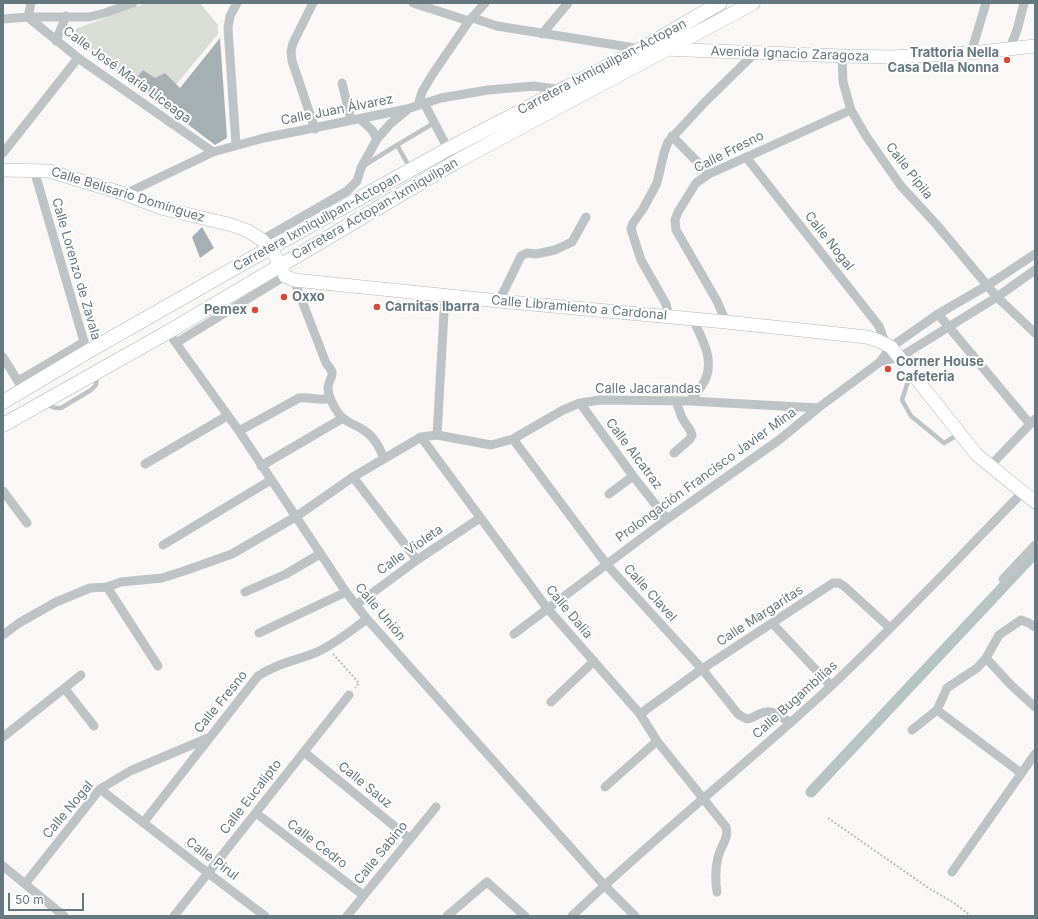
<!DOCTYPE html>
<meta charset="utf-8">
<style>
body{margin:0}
#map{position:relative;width:1038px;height:919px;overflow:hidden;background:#f9f8f7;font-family:Inter,sans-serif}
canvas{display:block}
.frame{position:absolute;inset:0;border:4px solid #66787f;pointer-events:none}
.scale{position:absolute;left:8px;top:893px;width:76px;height:18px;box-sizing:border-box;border:2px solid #66787f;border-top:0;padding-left:5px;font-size:12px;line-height:14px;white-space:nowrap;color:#66787f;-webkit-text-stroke:3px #fff;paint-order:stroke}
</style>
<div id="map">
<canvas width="1038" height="919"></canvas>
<div class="frame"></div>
<div class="scale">50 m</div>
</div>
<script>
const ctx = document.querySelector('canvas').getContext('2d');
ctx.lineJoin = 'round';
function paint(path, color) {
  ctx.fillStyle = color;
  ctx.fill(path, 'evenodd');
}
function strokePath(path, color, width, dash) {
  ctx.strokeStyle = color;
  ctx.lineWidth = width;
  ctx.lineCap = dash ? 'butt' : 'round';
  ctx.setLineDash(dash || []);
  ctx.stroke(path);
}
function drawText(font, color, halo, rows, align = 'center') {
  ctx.font = font + ' Inter,sans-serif';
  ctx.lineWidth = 4;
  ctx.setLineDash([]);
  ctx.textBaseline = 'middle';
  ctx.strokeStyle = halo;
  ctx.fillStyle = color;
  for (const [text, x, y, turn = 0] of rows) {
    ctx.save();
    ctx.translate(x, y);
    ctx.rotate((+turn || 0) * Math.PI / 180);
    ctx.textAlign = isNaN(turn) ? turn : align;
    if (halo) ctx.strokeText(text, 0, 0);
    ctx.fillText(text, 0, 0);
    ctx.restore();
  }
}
paint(new Path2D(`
 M146,3H200L218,25V34L161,103L72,39L75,29Z`), '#daddd6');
strokePath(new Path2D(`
 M811,792L1035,553`), '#b7c4c6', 11);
paint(new Path2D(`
 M220,38L227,138L215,145L164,106L166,104L134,81L143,70L155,78L165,73L180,88Z
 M202,227L214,248L200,258L192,237Z`), '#a6afb3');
const secondary = new Path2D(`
 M663,49L842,56L891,57L971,53L1035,46
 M3,170L49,171L125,194L161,208L232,225L248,231L262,240L270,248L280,264L285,276L294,280L499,301L726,322L867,337L879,341L891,347L977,455L1035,502`);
const primary = new Path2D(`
 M3,402L87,352L270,248L448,149L641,49L720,3
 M3,425L168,332L459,160L753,3`);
strokePath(secondary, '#b1b8bb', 14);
strokePath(primary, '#b2b8bb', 15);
strokePath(new Path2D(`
 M333,654L359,683L355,688
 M828,818L930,889L954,903L971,916`), '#b9bdbf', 2, [2, 2]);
strokePath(new Path2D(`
 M397,145L434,123
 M365,165L397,145L410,168
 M910,375L902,400L911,416L944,443L959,434
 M45,404L55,408H61L91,390L96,385L97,375`), '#bec4c6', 4.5);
strokePath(new Path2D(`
 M31,3L28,17C44,31 62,44 78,58L213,152
 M313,3L293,43L291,52L292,61L315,129
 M413,3L469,21
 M473,18L497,26L641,49
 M3,19L28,17H89L105,13L133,3
 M542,34L568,3
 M56,41L66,16
 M1010,48L1017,30L1024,3
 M971,53L986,3
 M842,56L843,82L851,110L866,136L901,186L936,224L997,297L1035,333
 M342,83L351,120
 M424,103L448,149
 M418,105L422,92L432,75L469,21L485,3
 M360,119L372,130L377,139
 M672,136L709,174
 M236,145L228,28L230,16L237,3
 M3,153L78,58
 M746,157L879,326L886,345
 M34,170L87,352
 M125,194L213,152L264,138L407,109L441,98L488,90L534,86L562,90
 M262,240L347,191L357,181L361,168L377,139L390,124L407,110
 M294,280L326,363C338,377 329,375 328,388C328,397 334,407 339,414C346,423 354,424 362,429C373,435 380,448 384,459
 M499,301L521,256L527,253L536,254L555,250L572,242L586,217
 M938,314L1030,424
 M669,316L666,304L641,260L631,229L633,223L643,209L657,183L664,153L668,142L705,102L755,53
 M726,322L717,301L676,230L675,220L678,212L696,183L709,174L851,110
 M168,332L239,431L346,592L367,619L604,885L635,916
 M176,343L285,276
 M3,357L21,386
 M880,362L900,357L997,297L1035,270
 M18,381L84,342
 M690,401C695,394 703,386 706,378C714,358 701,337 693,319
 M580,403L633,476L667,519
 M239,431L299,398C310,396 319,402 330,398
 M437,435L445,295
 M421,437L547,608L640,714L657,741L726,827C729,839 721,845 718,857C715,869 715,879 717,892
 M513,439L607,565L702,669L738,714C741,716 744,718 747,719C751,719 755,716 759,714C772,708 780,715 790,723
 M674,453L690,439L692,435L690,430L682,418L676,401
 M145,464L227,416
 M261,466L343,418
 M990,466L1035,419
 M353,477L417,560
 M3,491L27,523
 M609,494L633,476
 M163,545L271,480
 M1003,579L1035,545
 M107,587L158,666
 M245,592L286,574L320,554
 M356,605L417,560L480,518
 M772,623L831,686
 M259,633L346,592
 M514,634L667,519L779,440L818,408L880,362L891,347L938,314L988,285L1035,254
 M3,635L19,623L56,602L90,588L107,587L121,582L162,578L184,571L232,554L297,516L353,477L421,437L437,435L491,445L513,439L563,410L580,403L600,400L690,401L818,408
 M986,658L1011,685L1035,707
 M65,689L94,726
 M551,702L594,661
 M937,710L1021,773
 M640,714L702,669L833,583H839L844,586L890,628
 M912,730L937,710L947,688L977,668L986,658L999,635L1021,620L1029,623L1035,627
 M3,737L81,675
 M304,752L410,839
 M605,787L657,741
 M100,789L208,873L265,916
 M256,813L363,895
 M143,823L258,676C276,664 294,661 315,653C334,645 350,631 367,619
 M3,866L64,916
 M952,872L1035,754
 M25,884L100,789L130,771L208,738
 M174,916L349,695
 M347,916L436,807
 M447,916L487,882L525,916
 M572,916C655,836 746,765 830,687C897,624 959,557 1023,492`), '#bec4c6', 9);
strokePath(secondary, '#fff', 13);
strokePath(primary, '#fff', 14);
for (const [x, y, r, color] of [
 [1007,60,4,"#d34a3c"],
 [284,297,4,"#d34a3c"],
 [377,307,4,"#d34a3c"],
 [255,310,4,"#d34a3c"],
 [888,369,4,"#d34a3c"]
]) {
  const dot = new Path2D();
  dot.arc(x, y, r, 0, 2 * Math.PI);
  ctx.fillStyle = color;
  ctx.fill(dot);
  strokePath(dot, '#fff', 1.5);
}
drawText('bold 13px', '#66787f', '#fff', [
 ["Trattoria Nella",999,53,"right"],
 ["Casa Della Nonna",999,68,"right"],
 ["Oxxo",292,297],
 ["Carnitas Ibarra",385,307],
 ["Pemex",247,310,"right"],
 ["Corner House",896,362],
 ["Cafeteria",896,377]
], 'left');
drawText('13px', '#66787f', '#fff', [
 ["Avenida Ignacio Zaragoza",790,54,2],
 ["Carretera Ixmiquilpan-Actopan",602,67,-28],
 ["Calle José María Liceaga",127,75,36],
 ["Calle Juan Álvarez",337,110,-11],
 ["Calle Fresno",729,152,-27],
 ["Calle Pípila",909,171,52],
 ["Calle Belisario Domínguez",128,195,17],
 ["Carretera Actopan-Ixmiquilpan",375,209,-30],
 ["Carretera Ixmiquilpan-Actopan",317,222,-29],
 ["Calle Nogal",829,241,52],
 ["Calle Lorenzo de Zavala",76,269,74],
 ["Calle Libramiento a Cardonal",579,308,5],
 ["Calle Jacarandas",648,389],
 ["Calle Alcatraz",634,454,53],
 ["Prolongación Francisco Javier Mina",706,475,-36],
 ["Calle Violeta",410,550,-35],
 ["Calle Clavel",650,593,48],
 ["Calle Unión",380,612,50],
 ["Calle Dalia",569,612,50],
 ["Calle Margaritas",760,616,-33],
 ["Calle Bugambilias",795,700,-42],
 ["Calle Fresno",221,702,-51],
 ["Calle Sauz",365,785,39],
 ["Calle Eucalipto",251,797,-52],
 ["Calle Nogal",68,810,-50],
 ["Calle Cedro",317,844,37],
 ["Calle Sabino",381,853,-51],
 ["Calle Pirul",212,859,37]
]);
</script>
